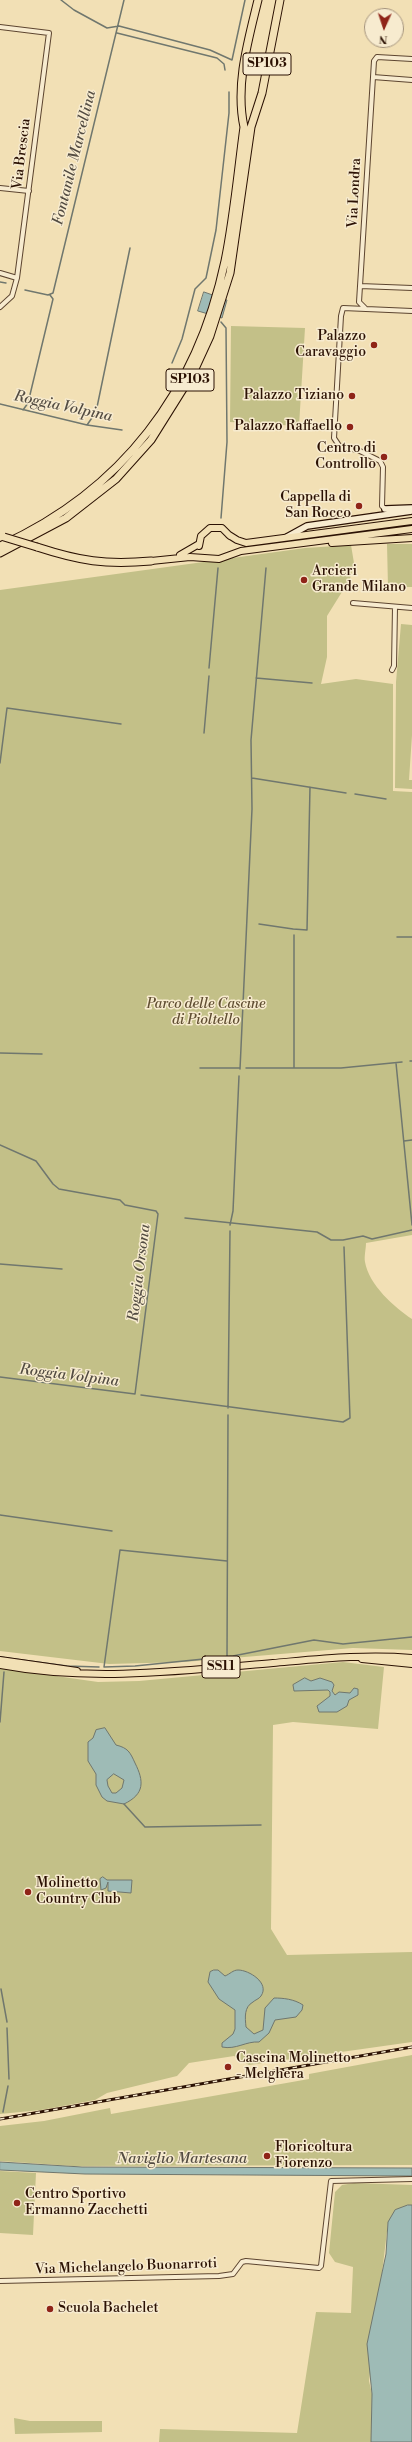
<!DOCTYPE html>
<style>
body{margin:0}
#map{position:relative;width:412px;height:2442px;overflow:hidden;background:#f2e0b5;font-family:"Libre Bodoni",serif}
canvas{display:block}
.north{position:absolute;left:364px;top:8px;width:40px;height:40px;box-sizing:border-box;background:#f7ebcf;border:1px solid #a5947d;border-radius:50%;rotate:183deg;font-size:11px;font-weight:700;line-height:16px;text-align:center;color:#2b1103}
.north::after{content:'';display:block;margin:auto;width:14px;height:18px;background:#8f2418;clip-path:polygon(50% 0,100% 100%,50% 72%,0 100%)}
</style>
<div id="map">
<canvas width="412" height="2442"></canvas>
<div class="north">N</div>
</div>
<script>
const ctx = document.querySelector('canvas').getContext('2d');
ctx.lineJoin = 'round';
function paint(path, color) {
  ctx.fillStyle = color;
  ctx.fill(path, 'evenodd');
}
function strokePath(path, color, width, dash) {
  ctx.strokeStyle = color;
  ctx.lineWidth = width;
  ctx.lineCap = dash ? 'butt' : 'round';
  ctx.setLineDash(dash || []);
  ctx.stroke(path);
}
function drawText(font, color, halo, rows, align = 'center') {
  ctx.font = font + ' "Libre Bodoni",serif';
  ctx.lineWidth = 3;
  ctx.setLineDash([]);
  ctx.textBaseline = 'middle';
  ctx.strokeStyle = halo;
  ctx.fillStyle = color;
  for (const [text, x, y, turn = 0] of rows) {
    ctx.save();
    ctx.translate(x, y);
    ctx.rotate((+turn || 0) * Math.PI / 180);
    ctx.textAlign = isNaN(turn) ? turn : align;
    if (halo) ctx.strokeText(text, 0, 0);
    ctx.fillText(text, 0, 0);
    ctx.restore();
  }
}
paint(new Path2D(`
 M231,326L305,328L299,426L230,422Z
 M387,544H412V587H388Z
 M351,545L354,563L350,579L327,616V657L321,684L356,679L393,684V791L412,792V1235L366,1243C366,1249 364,1256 365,1262C369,1285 394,1307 412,1319V1650L353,1648L184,1662L109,1664L0,1651V590L305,548Z
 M401,624L412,625V735L409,780H412V789L395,788L396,682Z
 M343,1662L384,1667L378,1729L293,1722L273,1725L271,1929L287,1955L412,1952V2042L249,2065L234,2056L189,2063L177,2076L107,2093L95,2100L41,2110L0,2114V1668L98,1682L139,1681Z
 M412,2055V2165L73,2166L0,2161V2126L44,2121L110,2108L111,2114L309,2079V2074Z
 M0,2171L36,2173L33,2235L0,2233Z
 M354,2183L412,2185V2205H408L388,2223L369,2381L372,2394L371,2442H159L160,2429L297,2433L316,2312L351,2313L353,2267L335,2262L329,2253L335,2192L342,2185Z
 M14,2418L30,2421H102V2432L15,2434Z`), '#c3c088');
const water = new Path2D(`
 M204,292L227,300L222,318L198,311Z
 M305,1678L311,1681L320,1678L332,1682L334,1685L332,1691L335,1695L339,1692L350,1693L354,1688L358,1689V1695L349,1700L347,1706L337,1712H319L317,1706L330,1696V1692L328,1690L294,1691L293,1685Z
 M105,1728L116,1745C128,1748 130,1752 135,1763C144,1781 145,1794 124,1804L107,1801L102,1797L96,1785V1774L88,1761V1742L93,1738L96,1730ZM114,1774L124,1780L122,1788L116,1793H112L108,1786L107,1780Z
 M103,1877L107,1880H132L131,1893L108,1891V1882L106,1888L101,1890L100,1879Z
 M214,1970H218L225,1976C230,1974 233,1970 238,1970C249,1970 270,1983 261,1996C259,1999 255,2000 253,2002C244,2007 245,2017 246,2027L254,2034L263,2030L265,2008L274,1998C283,1998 294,1999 303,2005L302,2010L296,2017L275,2020L269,2033L259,2042C246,2041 236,2050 222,2047V2043L233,2034L235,2029V2010L219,1999L208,1982L210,1972Z
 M0,2162L82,2167L412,2168V2176L85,2174L0,2170Z
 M408,2205H412V2442H371L372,2394L367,2344L386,2254L388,2222L395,2210Z`);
paint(water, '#9ebbb6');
strokePath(water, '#70776e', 1);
strokePath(new Path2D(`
 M61,0L74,10L107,28L119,26L210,50L232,60L245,0
 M117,33L217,58L224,64L225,70
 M0,282L6,283
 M25,290L48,295L53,293L124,0
 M221,322L226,328L227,442L221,518
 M172,363L182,339L195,289L206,278L216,230L229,113V92
 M0,404L87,425L122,430
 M23,410L28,403L53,299L50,295
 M87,425L96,412L130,248
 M209,668L218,568
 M256,678L312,683
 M204,733L209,676
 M0,763L7,708L121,724
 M252,778L346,793
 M355,794L386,799
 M259,924L293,929
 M293,929L307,930L310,787
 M294,935V1068
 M397,937H412
 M0,1053L42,1054
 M410,1061H412
 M396,1063L412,1225
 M200,1068H240
 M246,1068H341L402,1062
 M240,1069L252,809L251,740L266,568
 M404,1141L412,1140
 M0,1145L36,1161L53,1184L59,1189L120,1200L125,1205L156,1211L158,1214L135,1394
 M185,1218L317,1232L331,1240H343
 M230,1225L233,1211L239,1076
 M343,1240L363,1236L372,1239L412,1230
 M0,1264L62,1269
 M0,1377L135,1394
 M141,1395L343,1422L350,1418L344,1247
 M228,1408L230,1231
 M0,1515L112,1531
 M227,1561L120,1550L104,1667L135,1666L233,1656L314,1640L343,1644L412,1637
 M0,1657L67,1666L99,1667
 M227,1657L228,1415
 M0,1722L4,1672
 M124,1804L145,1827L261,1825
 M1,1989L7,2022
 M7,2028L9,2079
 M3,2112L8,2086`), '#70776e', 1.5);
const street = new Path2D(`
 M0,27L49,33L17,278L12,296L0,307
 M412,59L377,57L374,61L373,77L412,80
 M0,188L29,191
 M0,273L17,278
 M360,286L412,288
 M365,308L359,302L373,77
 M385,509L382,506L383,467L380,461L358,450L340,447L334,438L341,316L343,308L412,311
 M353,603L412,608
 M392,670L394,666L395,607
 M0,2281L219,2276L233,2274L242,2262L246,2261L319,2268L321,2266L331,2181L412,2179`);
const secondary = new Path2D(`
 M385,509L412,508
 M287,537L307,526L412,511`);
const primary = new Path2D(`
 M229,535L237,540L246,543L412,521
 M332,543L412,538
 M199,546L201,536L210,528H222L230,536
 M180,555L199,544
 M151,561L190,557L219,559L241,551L412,529
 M362,1659L412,1664
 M0,1660L77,1671
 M0,1665C90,1682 182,1671 273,1663C320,1659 365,1654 412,1658`);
const highway = new Path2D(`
 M0,546C122,491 197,392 225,261C234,217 238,171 244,127C235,85 248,41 258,0
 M37,547C80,561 105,565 151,561
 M0,553L66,518L116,479L151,440L193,373L210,336L230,273L251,127L262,93L280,0`);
strokePath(street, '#5d4530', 6);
strokePath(secondary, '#2b1103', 8);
strokePath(primary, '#2b1103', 8);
strokePath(highway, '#2b1103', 9);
strokePath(street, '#f7ebcf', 4);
strokePath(secondary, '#f7ebcf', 5.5);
strokePath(primary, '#f2e0b5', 6);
strokePath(highway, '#f2e0b5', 7);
const rail = new Path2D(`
 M0,2119L412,2047`);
strokePath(rail, '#2b1103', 3);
strokePath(rail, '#f7ebcf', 1.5, [4.5]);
const highwayBridge = new Path2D(`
 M4,537L37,547`);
strokePath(highwayBridge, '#2b1103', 9, []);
strokePath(highwayBridge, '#f2e0b5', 7);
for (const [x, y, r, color] of [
 [374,345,4,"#8f2418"],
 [352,396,4,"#8f2418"],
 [350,427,4,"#8f2418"],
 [384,457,4,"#8f2418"],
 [359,506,4,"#8f2418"],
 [304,580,4,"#8f2418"],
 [28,1892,4,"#8f2418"],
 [228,2067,4,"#8f2418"],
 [267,2156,4,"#8f2418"],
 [17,2203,4,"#8f2418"],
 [50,2309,4,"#8f2418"]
]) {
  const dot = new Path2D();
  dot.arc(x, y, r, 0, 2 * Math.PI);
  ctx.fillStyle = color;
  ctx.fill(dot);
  strokePath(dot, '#f7ebcf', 1.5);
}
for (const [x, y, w] of [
 [267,64,48],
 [190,380,48],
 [221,1667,38]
]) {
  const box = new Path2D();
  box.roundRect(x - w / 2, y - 11, w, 22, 3);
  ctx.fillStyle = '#f7ebcf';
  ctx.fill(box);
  strokePath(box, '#2b1103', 1);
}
drawText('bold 13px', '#2b1103', null, [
 ["SP103",267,64],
 ["SP103",190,380],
 ["SS11",221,1667]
]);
drawText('14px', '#2b1103', '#f7ebcf', [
 ["Via Brescia",22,154,-83],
 ["Via Londra",355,193,-87],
 ["Via Michelangelo Buonarroti",126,2267,-2]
]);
drawText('14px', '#2b1103', '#f7ebcf', [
 ["Palazzo",366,337,"right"],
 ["Caravaggio",366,353,"right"],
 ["Palazzo Tiziano",344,396,"right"],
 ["Palazzo Raffaello",342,427,"right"],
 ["Centro di",376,449,"right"],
 ["Controllo",376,465,"right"],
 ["Cappella di",351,498,"right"],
 ["San Rocco",351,514,"right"],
 ["Arcieri",312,572],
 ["Grande Milano",312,588],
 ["Molinetto",36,1884],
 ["Country Club",36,1900],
 ["Cascina Molinetto",236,2059],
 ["- Melghera",236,2075],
 ["Floricoltura",275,2148],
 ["Fiorenzo",275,2164],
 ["Centro Sportivo",25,2195],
 ["Ermanno Zacchetti",25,2211],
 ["Scuola Bachelet",58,2309]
], 'left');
drawText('italic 14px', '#604e32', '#f7ebcf', [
 ["Parco delle Cascine",206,1005],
 ["di Pioltello",206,1021]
]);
drawText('italic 15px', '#534c42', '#f7ebcf', [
 ["Fontanile Marcellina",75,158,-76],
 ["Roggia Volpina",63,407,12],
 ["Roggia Orsona",140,1273,-83],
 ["Roggia Volpina",69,1376,7],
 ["Naviglio Martesana",182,2159]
]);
</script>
